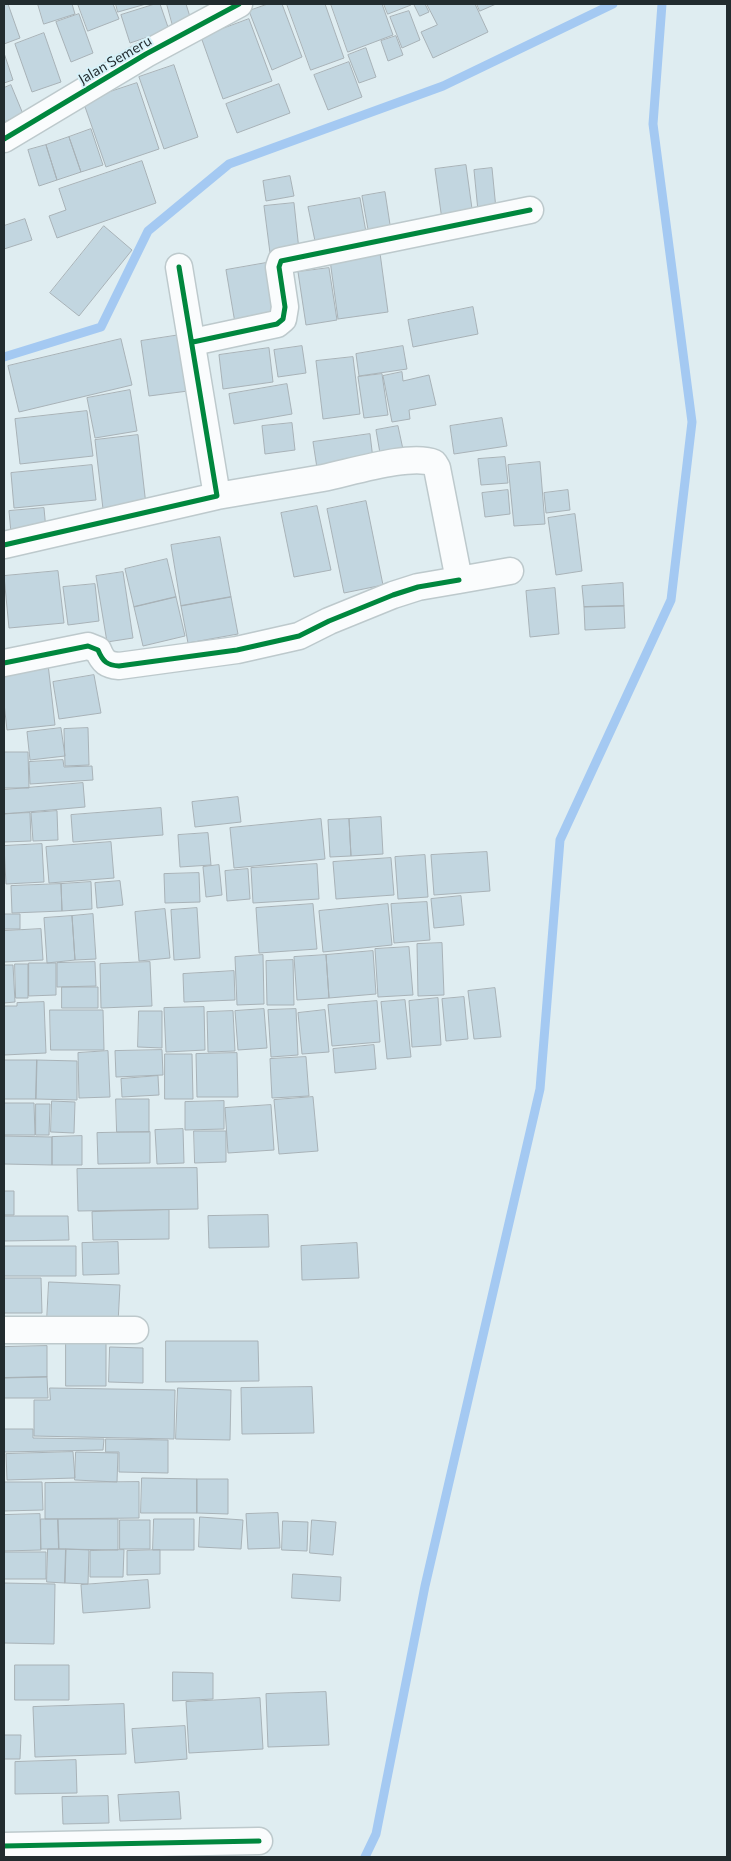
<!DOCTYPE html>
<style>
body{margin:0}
#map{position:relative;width:731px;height:1861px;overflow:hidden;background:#dfedf1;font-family:Commissioner,sans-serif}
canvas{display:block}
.frame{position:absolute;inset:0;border:5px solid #222c2f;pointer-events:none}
</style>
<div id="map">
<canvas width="731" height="1861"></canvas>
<div class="frame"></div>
</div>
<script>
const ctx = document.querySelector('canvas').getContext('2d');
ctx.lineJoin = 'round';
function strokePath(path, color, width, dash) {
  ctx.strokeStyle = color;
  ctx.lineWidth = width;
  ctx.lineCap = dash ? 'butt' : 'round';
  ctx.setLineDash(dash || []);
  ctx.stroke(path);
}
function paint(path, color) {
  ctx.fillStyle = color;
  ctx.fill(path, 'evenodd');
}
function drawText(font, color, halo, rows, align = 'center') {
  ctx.font = font + ' Commissioner,sans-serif';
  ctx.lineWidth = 4;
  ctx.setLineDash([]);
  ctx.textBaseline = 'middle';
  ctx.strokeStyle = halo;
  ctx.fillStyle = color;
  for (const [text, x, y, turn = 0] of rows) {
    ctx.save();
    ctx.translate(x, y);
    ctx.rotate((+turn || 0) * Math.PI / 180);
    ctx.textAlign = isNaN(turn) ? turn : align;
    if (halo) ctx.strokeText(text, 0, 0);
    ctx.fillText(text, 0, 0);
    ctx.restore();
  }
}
strokePath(new Path2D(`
 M4,357L101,327L148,231L229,164L443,86L613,4
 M365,1857L376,1834L425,1586L540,1089L560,840L671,600L692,422L653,124L662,4`), '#a4c9f2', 9);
const building = new Path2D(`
 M4,4H8L20,38L4,44Z
 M38,4H72L75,14L44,24Z
 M78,4H113L119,19L88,31Z
 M116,4H146L118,12Z
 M155,4H160L169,30L130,43L121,15Z
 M167,4H186L191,20L173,26Z
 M268,4H282L302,57L272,70L249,11Z
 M287,4H325L344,58L311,70Z
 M331,4H382L393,35L348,52Z
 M384,4H411V5L388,14Z
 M414,4H425L429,12L420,16Z
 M427,4H475L488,32L433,58L421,32L437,25Z
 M477,4H496L480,11Z
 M409,11L420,40L402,48L390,17Z
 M79,14L93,53L71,62L56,22Z
 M249,19L272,81L223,99L201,37Z
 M44,33L61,82L32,92L15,44Z
 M396,36L403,55L388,61L381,41Z
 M366,48L376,77L359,83L348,55Z
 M4,53L13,80L4,83Z
 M349,62L362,97L328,110L314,75Z
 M174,65L198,137L164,149L139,77Z
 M137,83L159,149L106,167L83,101Z
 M279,84L290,113L237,133L226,104Z
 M11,85L23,114L4,122V88Z
 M91,129L103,165L81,172L69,137Z
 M69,137L81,172L57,180L46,145Z
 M46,145L57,180L39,186L28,150Z
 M142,161L156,203L57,238L49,216L66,210L59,189Z
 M466,165L473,216L442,220L435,169Z
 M492,168L496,209L478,211L474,170Z
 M290,176L294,196L266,201L263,181Z
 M385,192L391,231L369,235L362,196Z
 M360,198L366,232L315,241L308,207Z
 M294,203L299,250L270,253L264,206Z
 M25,219L32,240L4,249V226Z
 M104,226L132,250L79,316L50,293Z
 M380,253L388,312L338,319L330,260Z
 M266,263L275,316L235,323L226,270Z
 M329,268L337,320L306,325L298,272Z
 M473,307L478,334L413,347L408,320Z
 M180,335L188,391L149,396L141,341Z
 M121,339L132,385L19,412L8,366Z
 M302,346L306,373L278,377L274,350Z
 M403,346L407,369L359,376L356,354Z
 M269,348L273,382L223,389L219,355Z
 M353,357L360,414L323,419L316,361Z
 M402,372L403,381L429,375L436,405L409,410L410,419L392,422L383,376Z
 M382,374L388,415L364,418L358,377Z
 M287,384L292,414L234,424L229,394Z
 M130,390L137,431L95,438L87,398Z
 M87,411L93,456L20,464L15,419Z
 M502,418L507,446L454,454L450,426Z
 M292,423L295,450L265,454L262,426Z
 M398,426L404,454L381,459L376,430Z
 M370,434L373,459L317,468L313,442Z
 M138,435L146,505L103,509L95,440Z
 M505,457L508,483L481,485L478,459Z
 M540,462L545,524L514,526L508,465Z
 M92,465L96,500L14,508L11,473Z
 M508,490L510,514L485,517L482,493Z
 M568,490L570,510L546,513L544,493Z
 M366,501L383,585L344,593L327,509Z
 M317,506L331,570L294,577L281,513Z
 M44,508L46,530L11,533L9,511Z
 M575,514L582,571L556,575L548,518Z
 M220,537L231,597L181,606L171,545Z
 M167,559L176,597L134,607L125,569Z
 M58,571L64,623L9,628L4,576Z
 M123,572L133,638L107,642L96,576Z
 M623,583L624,606L584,607L582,586Z
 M95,584L99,621L68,625L63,587Z
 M555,588L559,634L530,637L526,591Z
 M176,597L185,636L143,646L134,607Z
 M231,597L238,634L188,643L181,606Z
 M624,606L625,628L585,630L584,607Z
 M48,664L55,725L7,730L4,703V669Z
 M94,675L101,713L59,719L53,682Z
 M61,728L65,756L30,760L27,732Z
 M88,728L89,765L65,766L64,729Z
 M4,752H28L29,788H4Z
 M63,760L64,767L92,766L93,780L30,784L29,762Z
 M83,783L85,807L4,814V790Z
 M238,797L241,822L195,827L192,802Z
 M161,808L163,835L73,842L71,815Z
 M57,811L58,840L33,841L31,813Z
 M30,813L31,841L4,842V814Z
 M381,817L383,854L351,856L349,819Z
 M321,819L325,859L234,868L230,828Z
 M349,819L351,856L330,857L328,820Z
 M208,833L211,865L180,867L178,835Z
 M111,842L114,878L49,883L46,847Z
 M42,844L44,882L6,884L4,846Z
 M487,852L490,891L434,895L431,855Z
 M425,855L428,897L398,899L395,857Z
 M391,858L394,895L336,899L333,862Z
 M317,864L319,899L253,903L251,868Z
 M219,865L222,895L206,897L203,867Z
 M248,869L250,899L227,901L225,871Z
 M199,873L200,902L165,903L164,874Z
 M120,881L123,905L97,908L95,883Z
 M91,882L92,909L62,911L61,884Z
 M61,884L62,911L12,913L11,886Z
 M461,896L464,925L434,928L431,899Z
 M427,902L430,940L394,943L391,904Z
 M313,904L317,949L259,953L256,908Z
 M388,904L392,945L323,952L319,911Z
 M197,908L200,958L174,960L171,910Z
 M165,909L170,958L139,961L135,912Z
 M4,914H20V929H4Z
 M93,914L96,959L75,960L72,916Z
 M72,916L75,960L47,963L44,918Z
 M41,929L43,960L4,962V931Z
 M442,943L444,995L418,996L417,944Z
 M409,947L413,995L378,997L375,949Z
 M373,951L376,994L329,998L326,955Z
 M263,955L264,1004L237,1005L235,957Z
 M326,955L329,998L297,1000L294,957Z
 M293,960L294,1005H267L266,961Z
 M95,962L96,986L57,987V963Z
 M150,962L152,1006L101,1008L100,964Z
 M29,963H56V995L29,996Z
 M15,964H28V998H16Z
 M4,965H13L15,1002L4,1003Z
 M234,971L235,1000L184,1002L183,974Z
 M62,987H98V1008H62Z
 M495,988L501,1037L474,1039L468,991Z
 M464,997L468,1039L446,1041L442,999Z
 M438,998L441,1045L412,1047L409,1001Z
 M405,1000L411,1057L387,1059L381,1002Z
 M377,1001L380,1042L332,1046L328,1005Z
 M44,1002L46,1053L4,1055V1006H17V1003Z
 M204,1007L205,1050L166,1052L164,1008Z
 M264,1009L267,1048L238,1050L235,1011Z
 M296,1009L298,1055L271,1057L268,1010Z
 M50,1010H103L104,1050H51Z
 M325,1010L329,1052L302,1054L298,1013Z
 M139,1011H162V1048L138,1047Z
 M233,1011L235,1051L208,1052L207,1012Z
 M374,1045L376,1069L335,1073L333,1049Z
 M162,1050L163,1075L116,1077L115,1051Z
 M108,1051L110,1097L79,1098L78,1053Z
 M237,1053L238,1097H197L196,1054Z
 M165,1054H192L193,1099H165Z
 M306,1057L309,1096L272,1098L270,1059Z
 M4,1060H37L36,1099H4Z
 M37,1060L77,1061V1100L36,1099Z
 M158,1076L159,1095L122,1097L121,1079Z
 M313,1097L318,1151L279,1154L274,1100Z
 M116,1099H149V1132H117Z
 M52,1101L75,1102L74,1133L51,1132Z
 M224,1101V1129L185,1130V1102Z
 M4,1103H34L35,1135H4Z
 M36,1104H50L49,1135H36Z
 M271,1105L274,1150L228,1153L225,1108Z
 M183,1129L184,1163L157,1164L155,1130Z
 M194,1131H226V1162L195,1163Z
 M150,1132V1163L98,1164L97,1133Z
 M4,1136L52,1137V1165L4,1164Z
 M82,1136V1165H52V1137Z
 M197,1168L198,1209L78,1211L77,1169Z
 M4,1191H14V1215H4Z
 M169,1210V1239L93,1240L92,1212Z
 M268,1215L269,1247L209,1248L208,1216Z
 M4,1216H68L69,1240L4,1241Z
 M118,1242L119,1274L83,1275L82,1243Z
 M357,1243L359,1278L302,1280L301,1246Z
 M4,1246H76V1276H4Z
 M4,1278H41L42,1313H4Z
 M49,1282L120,1285L118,1323L47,1321Z
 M166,1341H258L259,1381L166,1382Z
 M66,1342H106V1386H66Z
 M47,1346V1377L4,1378V1347Z
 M110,1347L143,1348V1383L109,1382Z
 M47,1377L48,1398H4V1378Z
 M312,1387L314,1433L242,1434L241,1388Z
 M50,1388L175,1390L174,1439L34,1436V1400H50Z
 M178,1388L231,1390L230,1440L176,1439Z
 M4,1429H33V1438L104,1439L103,1450L4,1452Z
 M106,1439L168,1440V1473L119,1472V1452H106Z
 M73,1452L75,1478L7,1480L6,1454Z
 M76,1452L118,1453L117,1482L75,1480Z
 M142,1478L197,1479V1513H141Z
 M197,1479H228V1514L197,1513Z
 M4,1482H42L43,1510L4,1511Z
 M139,1482V1518L45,1519V1483Z
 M278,1513L280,1548L248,1549L246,1514Z
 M40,1514L41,1550L4,1551V1515Z
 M200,1517L243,1520L241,1549L199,1547Z
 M41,1519H58L59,1549H41Z
 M58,1519H118V1550L59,1549Z
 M154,1519H194V1550H153Z
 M120,1520H150V1549H120Z
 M312,1520L336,1522L333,1555L310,1553Z
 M283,1521L308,1522L307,1551L282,1550Z
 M48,1549H66L65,1583L47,1582Z
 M66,1549L89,1550L88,1584L65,1583Z
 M124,1550L123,1577H90V1551Z
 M160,1550V1574L127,1575V1551Z
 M4,1552H46V1579H4Z
 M293,1574L341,1577L340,1601L292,1598Z
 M148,1580L150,1608L83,1613L81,1585Z
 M4,1583L55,1584L54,1644L4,1643Z
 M15,1665H69V1700H15Z
 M173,1672L213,1673V1699L173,1701Z
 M326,1692L329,1745L268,1747L266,1694Z
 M260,1698L263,1749L189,1753L186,1702Z
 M124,1704L126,1754L35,1757L33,1707Z
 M185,1726L187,1759L135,1763L132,1729Z
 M4,1735H21L20,1759H4Z
 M76,1760L77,1793L15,1794V1762Z
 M179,1792L181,1819L120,1821L118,1795Z
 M108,1796L109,1823L63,1824L62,1797Z`);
paint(building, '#c2d6e0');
strokePath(building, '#a8b2b7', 1);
const street = new Path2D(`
 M4,139L146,54L239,4
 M193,342L277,324L283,319L285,307L279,267L281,261L530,210
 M217,496C252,490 287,484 323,478C349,473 411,453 434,463L437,468L459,580L510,571
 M4,545L217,496L179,267
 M4,663L88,646L98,650C103,662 107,665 119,666L237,650L299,636L329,621L393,595L418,587L459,580
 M4,1330H135
 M4,1846L259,1841`);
strokePath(street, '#bdc9cc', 29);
strokePath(street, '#fafcfd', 26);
strokePath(new Path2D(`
 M4,139L146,54L239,4
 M193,342L277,324L283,319L285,307L279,267L281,261L530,210
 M4,545L217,496L179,267
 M4,663L88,646L98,650C103,662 107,665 119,666L237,650L299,636L329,621L393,595L418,587L459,580
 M4,1846L259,1841`), '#00873e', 5);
drawText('14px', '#222c2f', '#d7f2f9', [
 ["Jalan Semeru",115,60,-30]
]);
</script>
